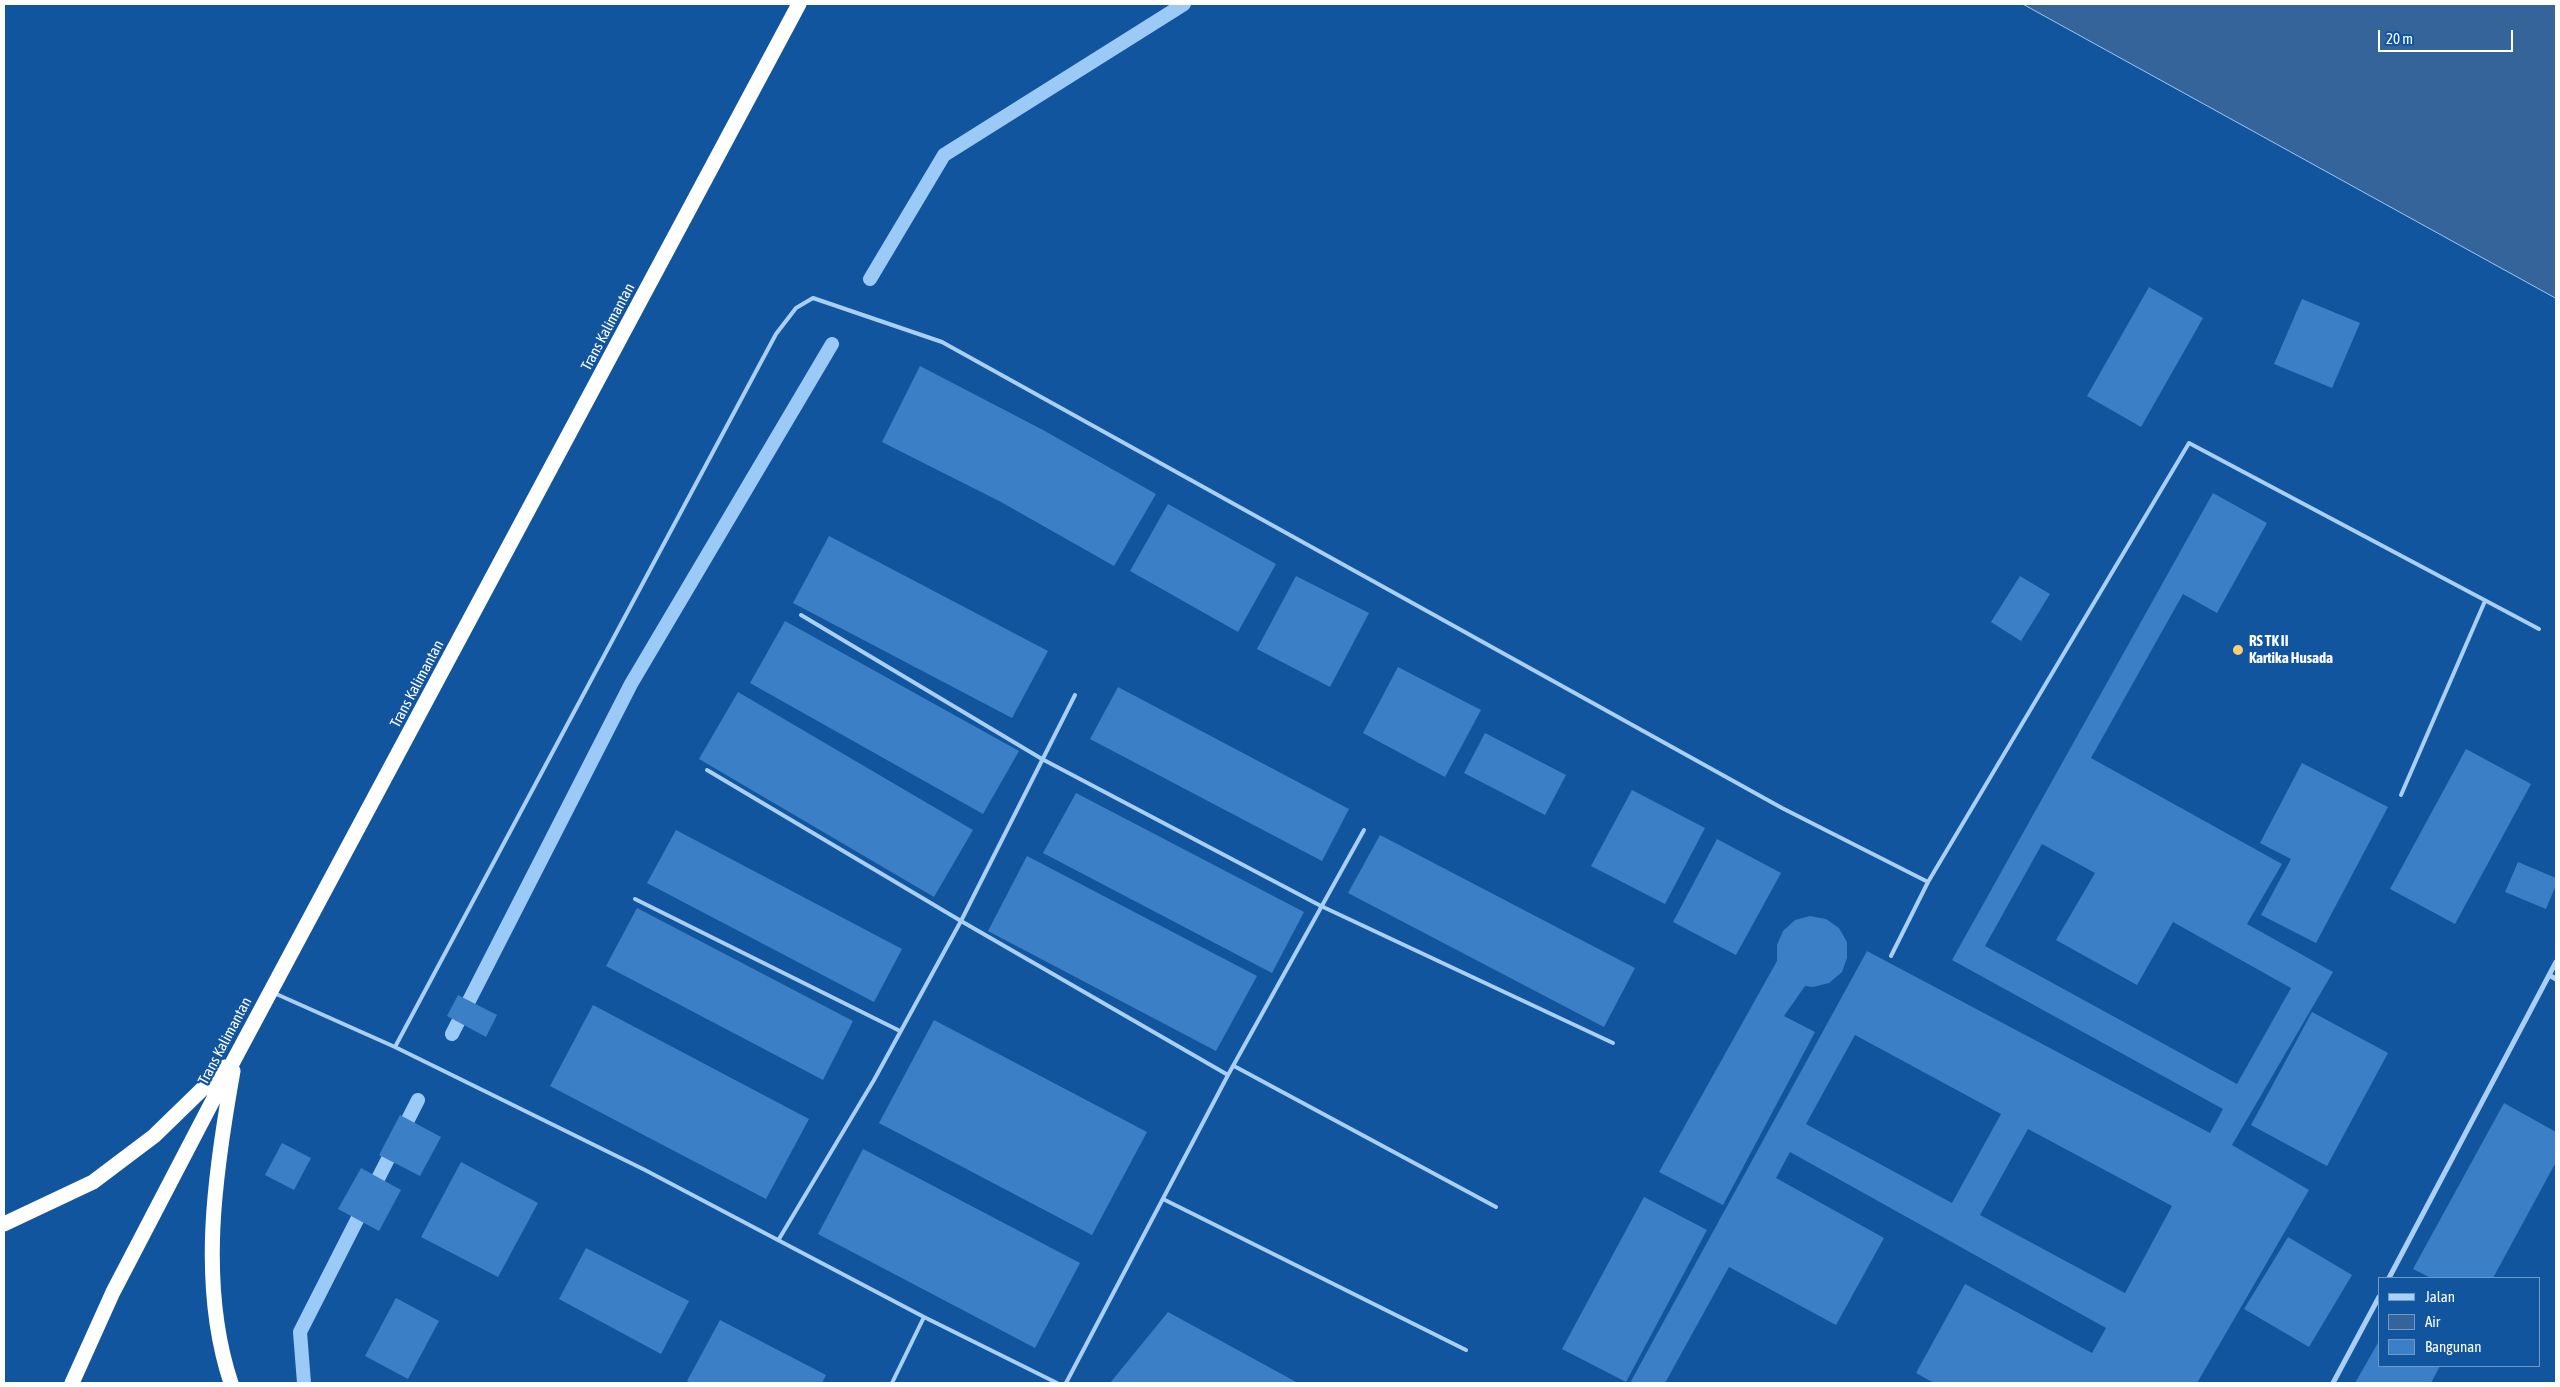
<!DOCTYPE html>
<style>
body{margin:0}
#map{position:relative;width:2560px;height:1387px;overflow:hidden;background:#12559f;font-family:"Asap Condensed",sans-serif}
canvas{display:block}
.frame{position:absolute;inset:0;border:5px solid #fff;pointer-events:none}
.legend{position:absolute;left:2378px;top:1277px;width:162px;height:90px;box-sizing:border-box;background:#12559f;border:1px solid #7199c5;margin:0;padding:6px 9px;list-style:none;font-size:15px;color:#fff}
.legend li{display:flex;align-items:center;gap:10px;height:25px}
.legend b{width:25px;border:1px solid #7199c5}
.scale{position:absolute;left:2378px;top:30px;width:135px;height:22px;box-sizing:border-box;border:2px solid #fff;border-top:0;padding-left:6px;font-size:15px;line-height:18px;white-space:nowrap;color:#fff;-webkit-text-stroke:4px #12559f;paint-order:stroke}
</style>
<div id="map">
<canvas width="2560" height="1387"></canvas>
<div class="frame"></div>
<ul class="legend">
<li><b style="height:6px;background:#aacff4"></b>Jalan</li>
<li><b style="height:14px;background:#34649a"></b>Air</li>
<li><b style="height:14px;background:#3b7fc6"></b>Bangunan</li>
</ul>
<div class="scale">20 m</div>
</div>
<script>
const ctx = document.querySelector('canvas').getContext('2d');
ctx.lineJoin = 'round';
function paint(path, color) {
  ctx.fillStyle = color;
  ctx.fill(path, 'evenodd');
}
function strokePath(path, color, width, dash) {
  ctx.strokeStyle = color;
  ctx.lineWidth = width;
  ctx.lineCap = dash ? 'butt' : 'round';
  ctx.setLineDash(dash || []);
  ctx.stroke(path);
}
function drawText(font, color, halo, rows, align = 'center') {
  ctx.font = font + ' "Asap Condensed",sans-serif';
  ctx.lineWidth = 4.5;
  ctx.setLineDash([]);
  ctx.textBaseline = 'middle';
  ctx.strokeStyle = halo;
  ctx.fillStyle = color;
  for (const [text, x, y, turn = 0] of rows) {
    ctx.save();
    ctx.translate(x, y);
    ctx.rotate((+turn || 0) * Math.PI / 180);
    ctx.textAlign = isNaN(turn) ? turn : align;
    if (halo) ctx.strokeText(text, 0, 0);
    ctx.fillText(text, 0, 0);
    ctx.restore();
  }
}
const water = new Path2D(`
 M2023,4H2556V298Z`);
paint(water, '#34649a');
strokePath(water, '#9ccaf7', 1);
strokePath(new Path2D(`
 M870,279L944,155L1184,4
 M452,1034L631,684L832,344
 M304,1383L300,1332L418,1100`), '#9ccaf7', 14);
paint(new Path2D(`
 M2149,287L2203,318L2141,427L2087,396Z
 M2302,299L2360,323L2332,388L2274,364Z
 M920,366L1043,430L1156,494L1114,566L1001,502L882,442Z
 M2213,493L2267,523L2217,613L2183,594L2091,758L2282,864L2247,924L2333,972L2232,1145L2309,1190L2197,1383H1934L1916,1373L1965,1284L2092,1353L2106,1328L1790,1152L1776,1178L1884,1238L1836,1325L1729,1267L1665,1383H1630L1867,951L2210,1133L2223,1109L1952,960ZM2042,844L2095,873L2056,940L2137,985L2173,922L2291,988L2237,1084L1985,946ZM1855,1035L2001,1114L1952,1203L1806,1124ZM2028,1129L2172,1206L2125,1293L1980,1215Z
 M1168,504L1276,564L1238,632L1130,571Z
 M829,536L1048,651L1012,718L793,603Z
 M1296,576L1369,613L1330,687L1257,649Z
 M2020,576L2050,594L2021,641L1991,622Z
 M785,621L1019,751L983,814L750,683Z
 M1398,667L1481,710L1445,777L1363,733Z
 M1118,687L1349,809L1322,861L1090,739Z
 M738,692L973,830L934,897L699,759Z
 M1485,733L1566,775L1545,815L1464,773Z
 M2466,749L2531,784L2455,924L2390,889Z
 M2302,763L2388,807L2316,943L2261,915L2291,859L2260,843Z
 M1632,790L1705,828L1665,904L1591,866Z
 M1076,793L1304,912L1272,973L1043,853Z
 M676,830L902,949L874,1002L647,883Z
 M1380,835L1635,968L1604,1027L1348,893Z
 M1717,839L1781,873L1736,955L1673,922Z
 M1027,856L1257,976L1216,1051L988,931Z
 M2518,862L2556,878V885L2546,909L2505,892Z
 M637,908L853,1021L823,1080L606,966Z
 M1810,916L1826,919L1839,928L1847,942V958L1842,972L1829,983L1813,987L1805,986L1784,1016L1815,1032L1723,1205L1659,1172L1777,961V945L1783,931L1795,920Z
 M458,995L497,1015L486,1037L447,1016Z
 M593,1005L809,1119L766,1199L550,1086Z
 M2312,1012L2388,1053L2327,1166L2251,1125Z
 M934,1020L1147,1132L1092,1235L879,1123Z
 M2504,1103L2556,1132V1162L2493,1278H2431L2413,1269Z
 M400,1115L441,1137L420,1176L379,1155Z
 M282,1143L311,1158L294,1190L265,1175Z
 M863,1149L1080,1263L1035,1348L818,1234Z
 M461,1162L538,1203L498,1277L421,1237Z
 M361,1168L401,1190L379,1231L338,1209Z
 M1644,1197L1707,1230L1626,1382L1562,1349Z
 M2288,1237L2352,1275L2309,1347L2244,1309Z
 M586,1248L689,1301L661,1354L559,1299Z
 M396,1298L439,1321L408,1379L365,1356Z
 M1168,1312L1298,1383H1110Z
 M720,1320L826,1375L822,1383H691L687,1381Z
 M2379,1341V1366H2440L2431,1383H2355Z`), '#3b7fc6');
strokePath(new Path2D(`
 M801,615L1042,759L1321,906L1613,1043
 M707,770L961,921L1228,1075
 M2401,795L2485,601
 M635,899L900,1031
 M1891,956L1928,882
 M274,993L395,1047L645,1170L924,1317L1057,1383
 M395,1047L776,334L796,308L813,298L942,342L1782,808L1928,882L2189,443L2539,629
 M1234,1066L1496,1207
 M1163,1199L1466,1350
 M779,1239L874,1080L961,921L1075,695
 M892,1383L924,1317
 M1066,1383L1228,1075L1364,830`), '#aacff4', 4);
strokePath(new Path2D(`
 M2549,975L2556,979
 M2389,1278L2556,962
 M2333,1383L2379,1297`), '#aacff4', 5);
strokePath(new Path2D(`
 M4,1224L93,1182L154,1136L225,1067
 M72,1383L113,1292L235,1058L799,4
 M231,1383C198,1284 215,1172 233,1071`), '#fff', 15);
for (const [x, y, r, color] of [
 [2238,650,6,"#ffcf6e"]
]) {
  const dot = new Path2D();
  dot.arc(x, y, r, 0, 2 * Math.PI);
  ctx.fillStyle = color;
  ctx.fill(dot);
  strokePath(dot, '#12559f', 2);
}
drawText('15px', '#fff', '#12559f', [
 ["Trans Kalimantan",608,327,-62],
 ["Trans Kalimantan",417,684,-62],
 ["Trans Kalimantan",225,1041,-62]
]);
drawText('bold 15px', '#fff', '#12559f', [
 ["RS TK II",2249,641],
 ["Kartika Husada",2249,658]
], 'left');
</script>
